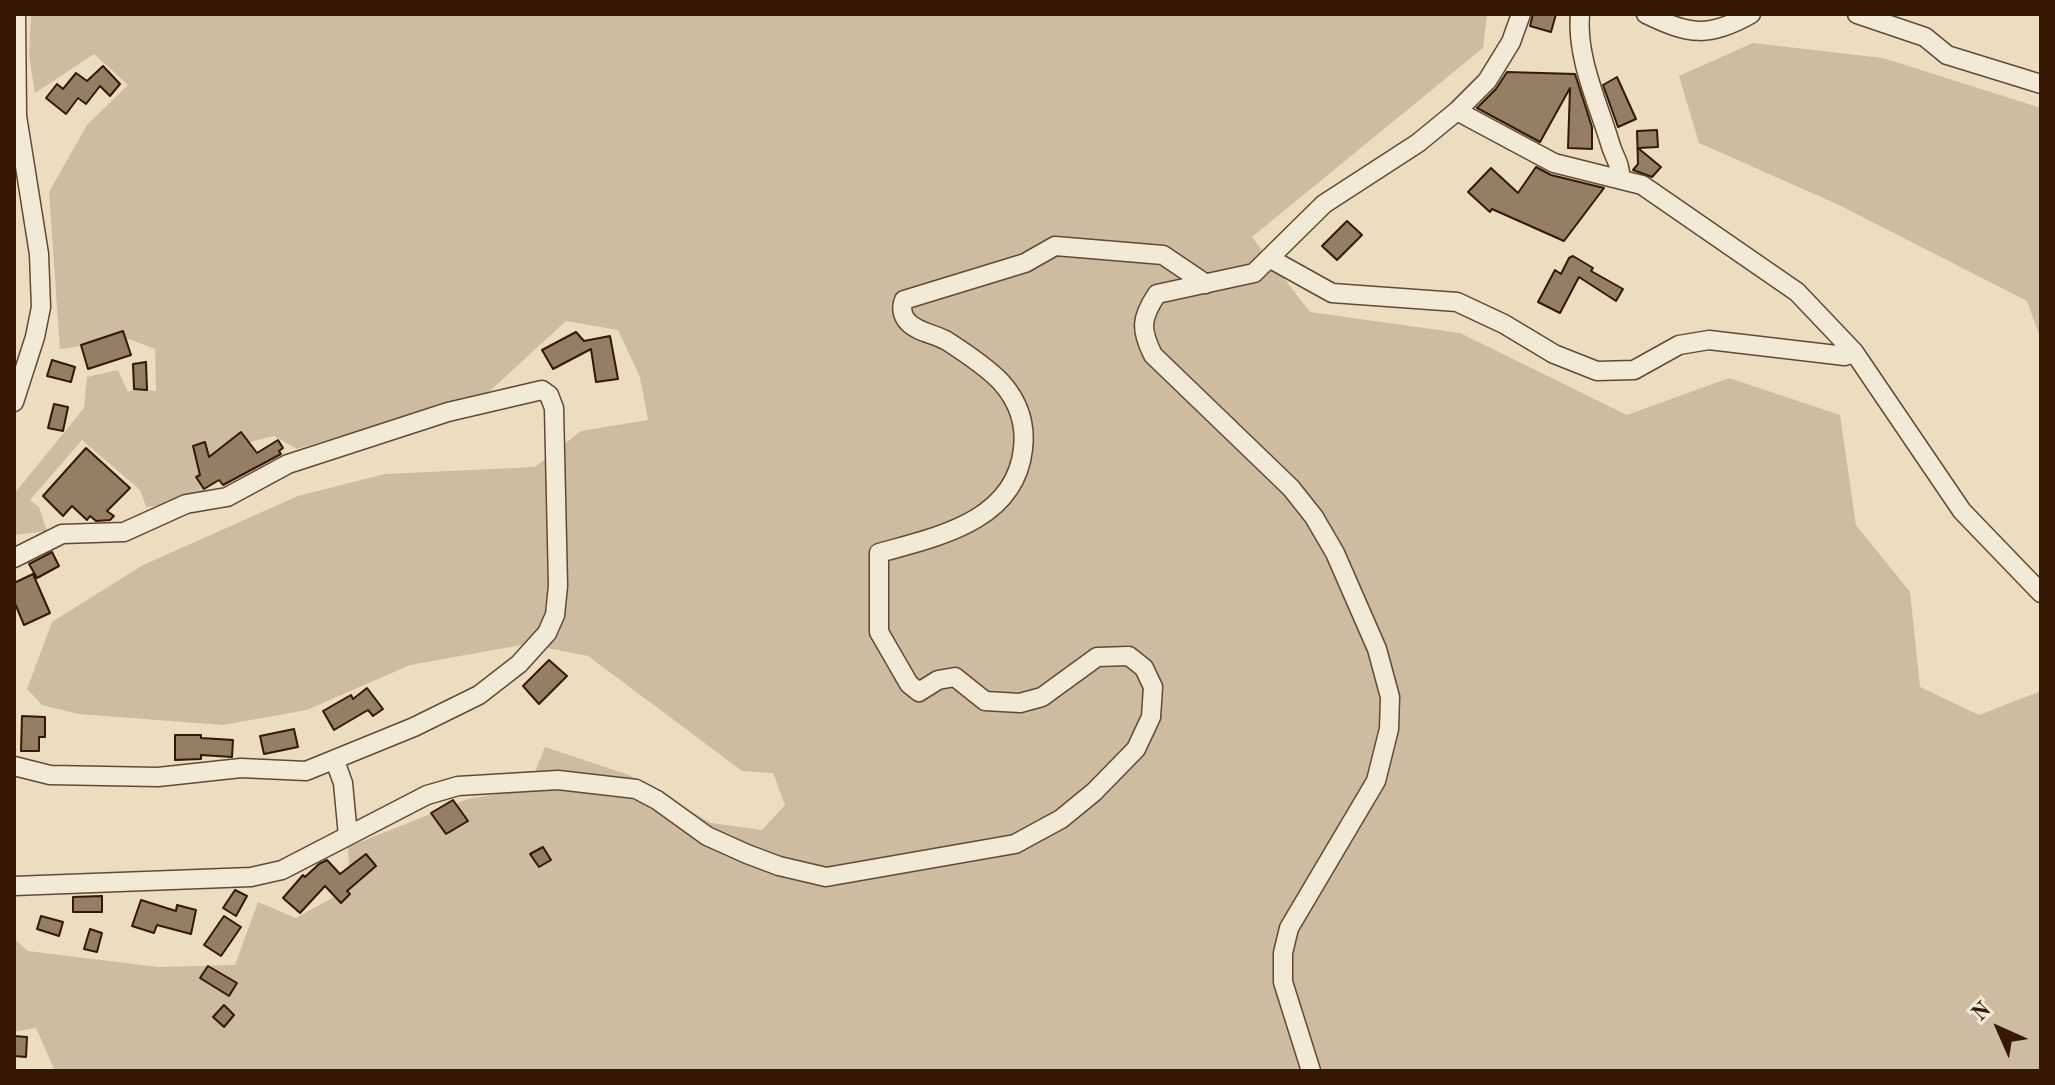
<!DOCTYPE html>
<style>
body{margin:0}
#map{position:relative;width:2055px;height:1085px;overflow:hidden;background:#ecddc1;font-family:"Old Standard TT",serif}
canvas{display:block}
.frame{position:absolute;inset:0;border:16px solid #341804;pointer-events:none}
.north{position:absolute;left:1959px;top:989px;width:80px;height:80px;-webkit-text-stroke:6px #f3e9d7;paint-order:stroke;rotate:315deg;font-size:22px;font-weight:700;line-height:32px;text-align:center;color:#341804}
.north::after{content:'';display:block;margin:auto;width:28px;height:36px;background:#341804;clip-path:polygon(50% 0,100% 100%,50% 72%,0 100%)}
</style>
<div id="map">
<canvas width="2055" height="1085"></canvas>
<div class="frame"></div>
<div class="north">N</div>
</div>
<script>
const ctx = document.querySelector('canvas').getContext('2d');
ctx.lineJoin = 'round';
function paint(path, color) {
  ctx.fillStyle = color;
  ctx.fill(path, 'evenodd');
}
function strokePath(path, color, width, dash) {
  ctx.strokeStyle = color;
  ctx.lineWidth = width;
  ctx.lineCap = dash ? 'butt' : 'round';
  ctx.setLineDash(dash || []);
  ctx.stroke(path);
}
paint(new Path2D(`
 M31,14H1487L1483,48L1252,237L1310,312L1460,333L1627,415L1729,378L1840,415L1856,525L1910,592L1920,687L1979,715L2041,691V1071H55L36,1028L14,1032V939L28,951L158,967L235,965L258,902L296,918L350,888L348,847L468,799L528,789L545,747L629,775L711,823L762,830L785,805L773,773L742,771L588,656L527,644L410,665L307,710L223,725L78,714L42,705L27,689L52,622L143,565L298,496L385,474L535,467L581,431L648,420L640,377L618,330L566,321L479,401L388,422L297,449L274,436L250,442L204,468V494L162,505L146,507L140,490L82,440L30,500L39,507L47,531L14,535V494L84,408L87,377L118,370L128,392L134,389L156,391L155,349L129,339L60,349L49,192L87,125L128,85L94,54L35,93L29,56Z
 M1753,43L1883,58L2041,108V340L2027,301L1839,205L1699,143L1679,76Z`), '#cdbca1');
const building = new Path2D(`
 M1533,14H1556L1551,32L1530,26Z
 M103,66L120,84L110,96L100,86L86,104L78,98L66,114L46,98L57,84L63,89L76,73L87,81Z
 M1507,72L1575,74L1592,127V149L1568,148L1570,88L1540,142L1477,108L1496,89Z
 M1617,77L1636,119L1618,127L1603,85Z
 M1657,130L1658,147L1638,148L1661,167L1652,177L1633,170L1638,164L1637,131Z
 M1536,167L1551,175L1604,188L1564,241L1492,209L1490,212L1468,192L1491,168L1518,193Z
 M1347,221L1362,235L1337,260L1322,246Z
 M1573,256L1593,268L1591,271L1623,289L1616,301L1579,277L1560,313L1538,302L1555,270L1561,274L1569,258Z
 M123,331L131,355L88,369L81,345Z
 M576,332L584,341L610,336L618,379L596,382L591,349L553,369L542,350Z
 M52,360L75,367L71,382L47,376Z
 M146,362L147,390L134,389L133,364Z
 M54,404L68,407L63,431L48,428Z
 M241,432L257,453L278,440L283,448L279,451L281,454L223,485L219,480L204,489L196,477L200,475L193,446L205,442L209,457Z
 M86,448L130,488L107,511L114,516L110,520L96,521L90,516L87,520L72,506L63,516L43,496Z
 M52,552L59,566L37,578L29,564Z
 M33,574L50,613L24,625L14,601V583Z
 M549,660L567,676L539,704L523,686Z
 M367,688L383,709L373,716L368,710L334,730L323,711L351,695L353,699Z
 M22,716L45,717V737H39V751H21Z
 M294,729L298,747L264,754L260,736Z
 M175,735H201V738L233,740L232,757L201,755V759L175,760Z
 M453,800L468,821L446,834L431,813Z
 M543,847L551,860L539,867L530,854Z
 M366,854L376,866L347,891L350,894L341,903L325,886L300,913L283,898L303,875L305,877L319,864L327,860L340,874Z
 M235,890L247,896L236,916L223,908Z
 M102,896V912H73V897Z
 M141,900L176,911L177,905L196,910L191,934L157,925L154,933L132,926Z
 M41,916L63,922L59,936L37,929Z
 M224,916L241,927L221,956L204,945Z
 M90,929L102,933L97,952L84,949Z
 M208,966L237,983L229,996L200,978Z
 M224,1005L234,1015L224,1027L213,1017Z
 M14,1036L27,1037L26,1057L14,1056Z`);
paint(building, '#947e66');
strokePath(building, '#341804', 2);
const minor = new Path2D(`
 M1580,14C1576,57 1598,103 1610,143C1614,158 1621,163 1620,179
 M1646,14C1689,35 1709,38 1751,14
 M1857,14L1925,37L1947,55L2041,84
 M1457,111L1554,163L1642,185L1797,292L1854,352L1962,511L2041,593
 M1269,258L1332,293L1457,302L1504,324L1554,354L1597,371L1634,370L1679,345L1709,340L1845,356L1854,352
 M14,402L35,337L41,307L39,254L17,116L16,14
 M14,558L62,534L124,532L186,504L227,497L288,464L448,412L542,390L549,395L554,408L558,586L555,615L547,633L519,664L479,695L414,727L306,771L241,768L158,777L50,775L14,766
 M335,761L343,783L348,836
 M14,886L251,877L282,870L427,795L458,786L558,780L636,789L657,800L707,836L747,854L779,866L826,877L1015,844L1061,819L1094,792L1136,749L1151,717L1153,687L1144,668L1129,656L1097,657L1042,697L1020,703L985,701L955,677L938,680L919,692L909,684L879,632V553C936,537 1015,522 1023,449C1026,424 1019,402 1001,382C987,367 964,352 947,341C935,334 917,332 908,322C902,316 901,307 904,300L1025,263L1055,246L1163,255L1206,284
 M1311,1071L1283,982V953L1289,928L1376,781L1389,729L1390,697L1377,649L1335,553L1314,517L1291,488L1153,355C1140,329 1141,318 1157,294L1254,273L1324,204L1418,143L1457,111L1487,81L1511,42L1521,14`);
strokePath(minor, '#624933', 21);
strokePath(minor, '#f3e9d7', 18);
</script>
